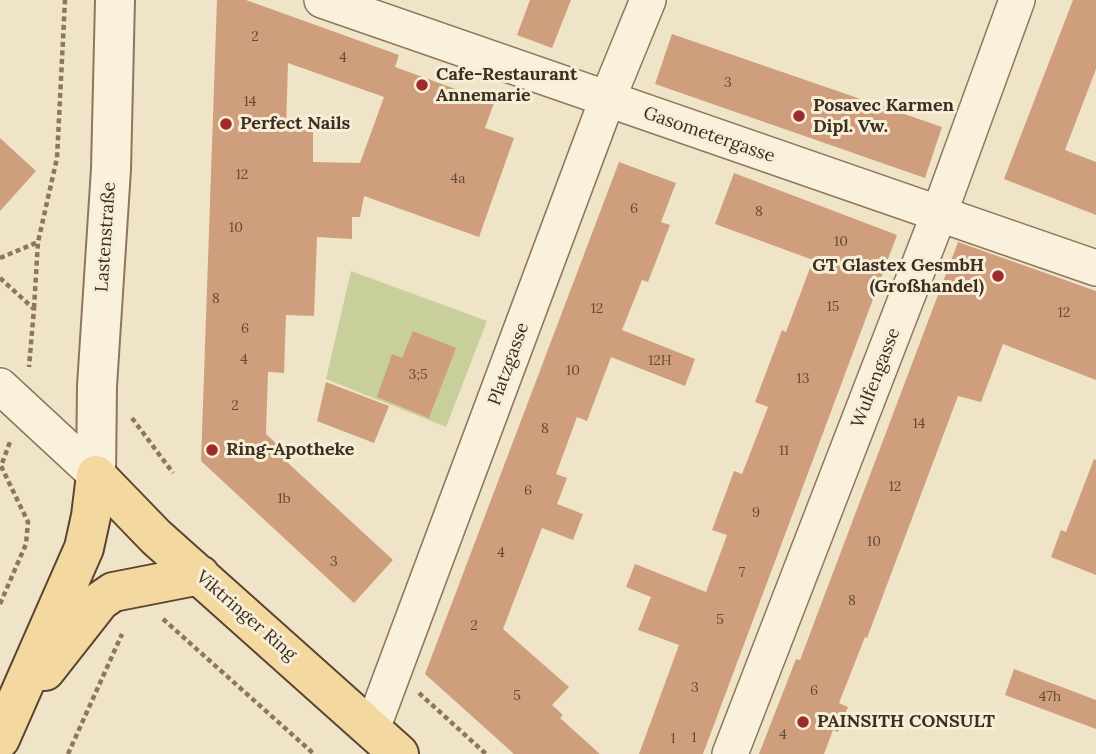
<!DOCTYPE html>
<meta charset="utf-8">
<style>
body{margin:0}
canvas{display:block;background:#f0e4c8}
</style>
<canvas width="1096" height="754"></canvas>
<script>
const ctx = document.querySelector('canvas').getContext('2d');
ctx.lineJoin = 'round';
function paint(path, color) {
  ctx.fillStyle = color;
  ctx.fill(path, 'evenodd');
}
function strokePath(path, color, width, dash) {
  ctx.strokeStyle = color;
  ctx.lineWidth = width;
  ctx.lineCap = dash ? 'butt' : 'round';
  ctx.setLineDash(dash || []);
  ctx.stroke(path);
}
function drawText(font, color, halo, rows, align = 'center') {
  ctx.font = font + ' Lora,serif';
  ctx.lineWidth = 6;
  ctx.setLineDash([]);
  ctx.textBaseline = 'middle';
  ctx.strokeStyle = halo;
  ctx.fillStyle = color;
  for (const [text, x, y, turn = 0] of rows) {
    ctx.save();
    ctx.translate(x, y);
    ctx.rotate((+turn || 0) * Math.PI / 180);
    ctx.textAlign = isNaN(turn) ? turn : align;
    if (halo) ctx.strokeText(text, 0, 0);
    ctx.fillText(text, 0, 0);
    ctx.restore();
  }
}
paint(new Path2D(`
 M351,271L487,321L446,427L326,379Z`), '#c9cf9b');
paint(new Path2D(`
 M217,0H246L399,55L395,67L494,103L485,128L514,138L479,237L364,196L360,217H352V239L317,237L314,316L286,315L284,373L268,372L266,434L279,446L275,451L393,560L354,603L201,461ZM288,63L384,97L360,163L313,162V130L286,129Z
 M530,0H571L552,48L517,35Z
 M1073,0H1096V69L1065,150L1096,162V215L1004,179Z
 M672,34L942,127L925,178L655,84Z
 M0,138L36,171L0,211Z
 M619,162L676,183L661,222L670,225L648,282L642,280L622,330L695,359L685,386L611,357L587,421L577,417L556,474L567,478L557,504L583,514L573,540L542,528L503,629L569,687L552,705L563,715L560,718L600,754H514L425,674Z
 M734,173L897,235L703,754H639L679,645L638,630L651,597L626,587L635,564L706,592L727,535L712,530L734,471L742,474L768,407L755,402L782,330L786,332L813,260L715,224Z
 M958,242L1096,291V380L1003,344L981,402L958,396L867,638L865,637L839,703L848,707L838,732L833,730L824,754H759L796,659L800,660Z
 M413,331L456,348L429,418L377,397L392,354L402,358Z
 M326,382L389,406L374,443L317,421Z
 M1094,459L1096,460V575L1051,557L1061,530L1066,532Z
 M1014,669L1096,700V729L1005,695Z`), '#cf9f7d');
const minor = new Path2D(`
 M322,0L1096,268
 M0,386L96,475
 M372,729L607,100L648,0
 M730,754L939,214L1017,0`);
const tertiary = new Path2D(`
 M96,475L97,386L111,169L115,0`);
const primary = new Path2D(`
 M96,475L156,537L399,754
 M45,671L100,601L113,592L200,575
 M0,739L84,548L91,516L96,475`);
strokePath(minor, '#8d765c', 38);
strokePath(tertiary, '#8d765c', 42);
strokePath(primary, '#5b4430', 42);
strokePath(new Path2D(`
 M0,258L38,242
 M0,278L34,309L29,367
 M34,308L38,242L57,158L65,0
 M132,418L173,473
 M0,604L26,544L28,522L1,466L11,439
 M163,619L314,754
 M419,693L486,754
 M68,754L122,634`), '#8d765c', 4.5, [5, 3.5]);
strokePath(minor, '#faf1dc', 35);
strokePath(tertiary, '#faf1dc', 38);
strokePath(primary, '#f3d9a0', 38);
for (const [x, y, r, color] of [
 [422,85,7,"#9e2a2b"],
 [799,116,7,"#9e2a2b"],
 [226,124,7,"#9e2a2b"],
 [998,276,7,"#9e2a2b"],
 [212,450,7,"#9e2a2b"],
 [803,722,7,"#9e2a2b"]
]) {
  const dot = new Path2D();
  dot.arc(x, y, r, 0, 2 * Math.PI);
  ctx.fillStyle = color;
  ctx.fill(dot);
  strokePath(dot, '#f7eed8', 2.5);
}
drawText('14px', '#624a37', null, [
 ["2",255,37],
 ["4",343,58],
 ["3",728,83],
 ["14",250,102],
 ["12",242,175],
 ["4a",458,179],
 ["6",634,209],
 ["8",759,212],
 ["10",236,228],
 ["10",841,242],
 ["8",216,299],
 ["15",833,307],
 ["12",597,309],
 ["12",1064,313],
 ["6",245,329],
 ["4",244,360],
 ["12H",660,361],
 ["10",573,371],
 ["3;5",418,375],
 ["13",803,379],
 ["2",235,406],
 ["14",919,424],
 ["8",545,429],
 ["11",784,451],
 ["12",895,487],
 ["6",528,491],
 ["1b",284,499],
 ["9",756,513],
 ["10",874,542],
 ["4",501,553],
 ["3",334,562],
 ["7",742,573],
 ["8",852,601],
 ["5",720,620],
 ["2",474,626],
 ["3",695,688],
 ["6",814,691],
 ["5",517,696],
 ["47h",1050,697],
 ["4",783,735],
 ["1",694,738],
 ["1",673,739]
]);
drawText('bold 18px', '#3d2e20', '#f7eed8', [
 ["Cafe-Restaurant",436,75],
 ["Annemarie",436,96],
 ["Posavec Karmen",813,106],
 ["Dipl. Vw.",813,127],
 ["Perfect Nails",240,124],
 ["GT Glastex GesmbH",984,266,"right"],
 ["(Großhandel)",984,287,"right"],
 ["Ring-Apotheke",226,450],
 ["PAINSITH CONSULT",817,722]
], 'left');
drawText('18px', '#3d2e20', '#f7eed8', [
 ["Gasometergasse",709,135,19],
 ["Lastenstraße",106,237,-86],
 ["Platzgasse",509,364,-70],
 ["Wulfengasse",876,378,-69],
 ["Viktringer Ring",246,616,41]
]);
</script>
